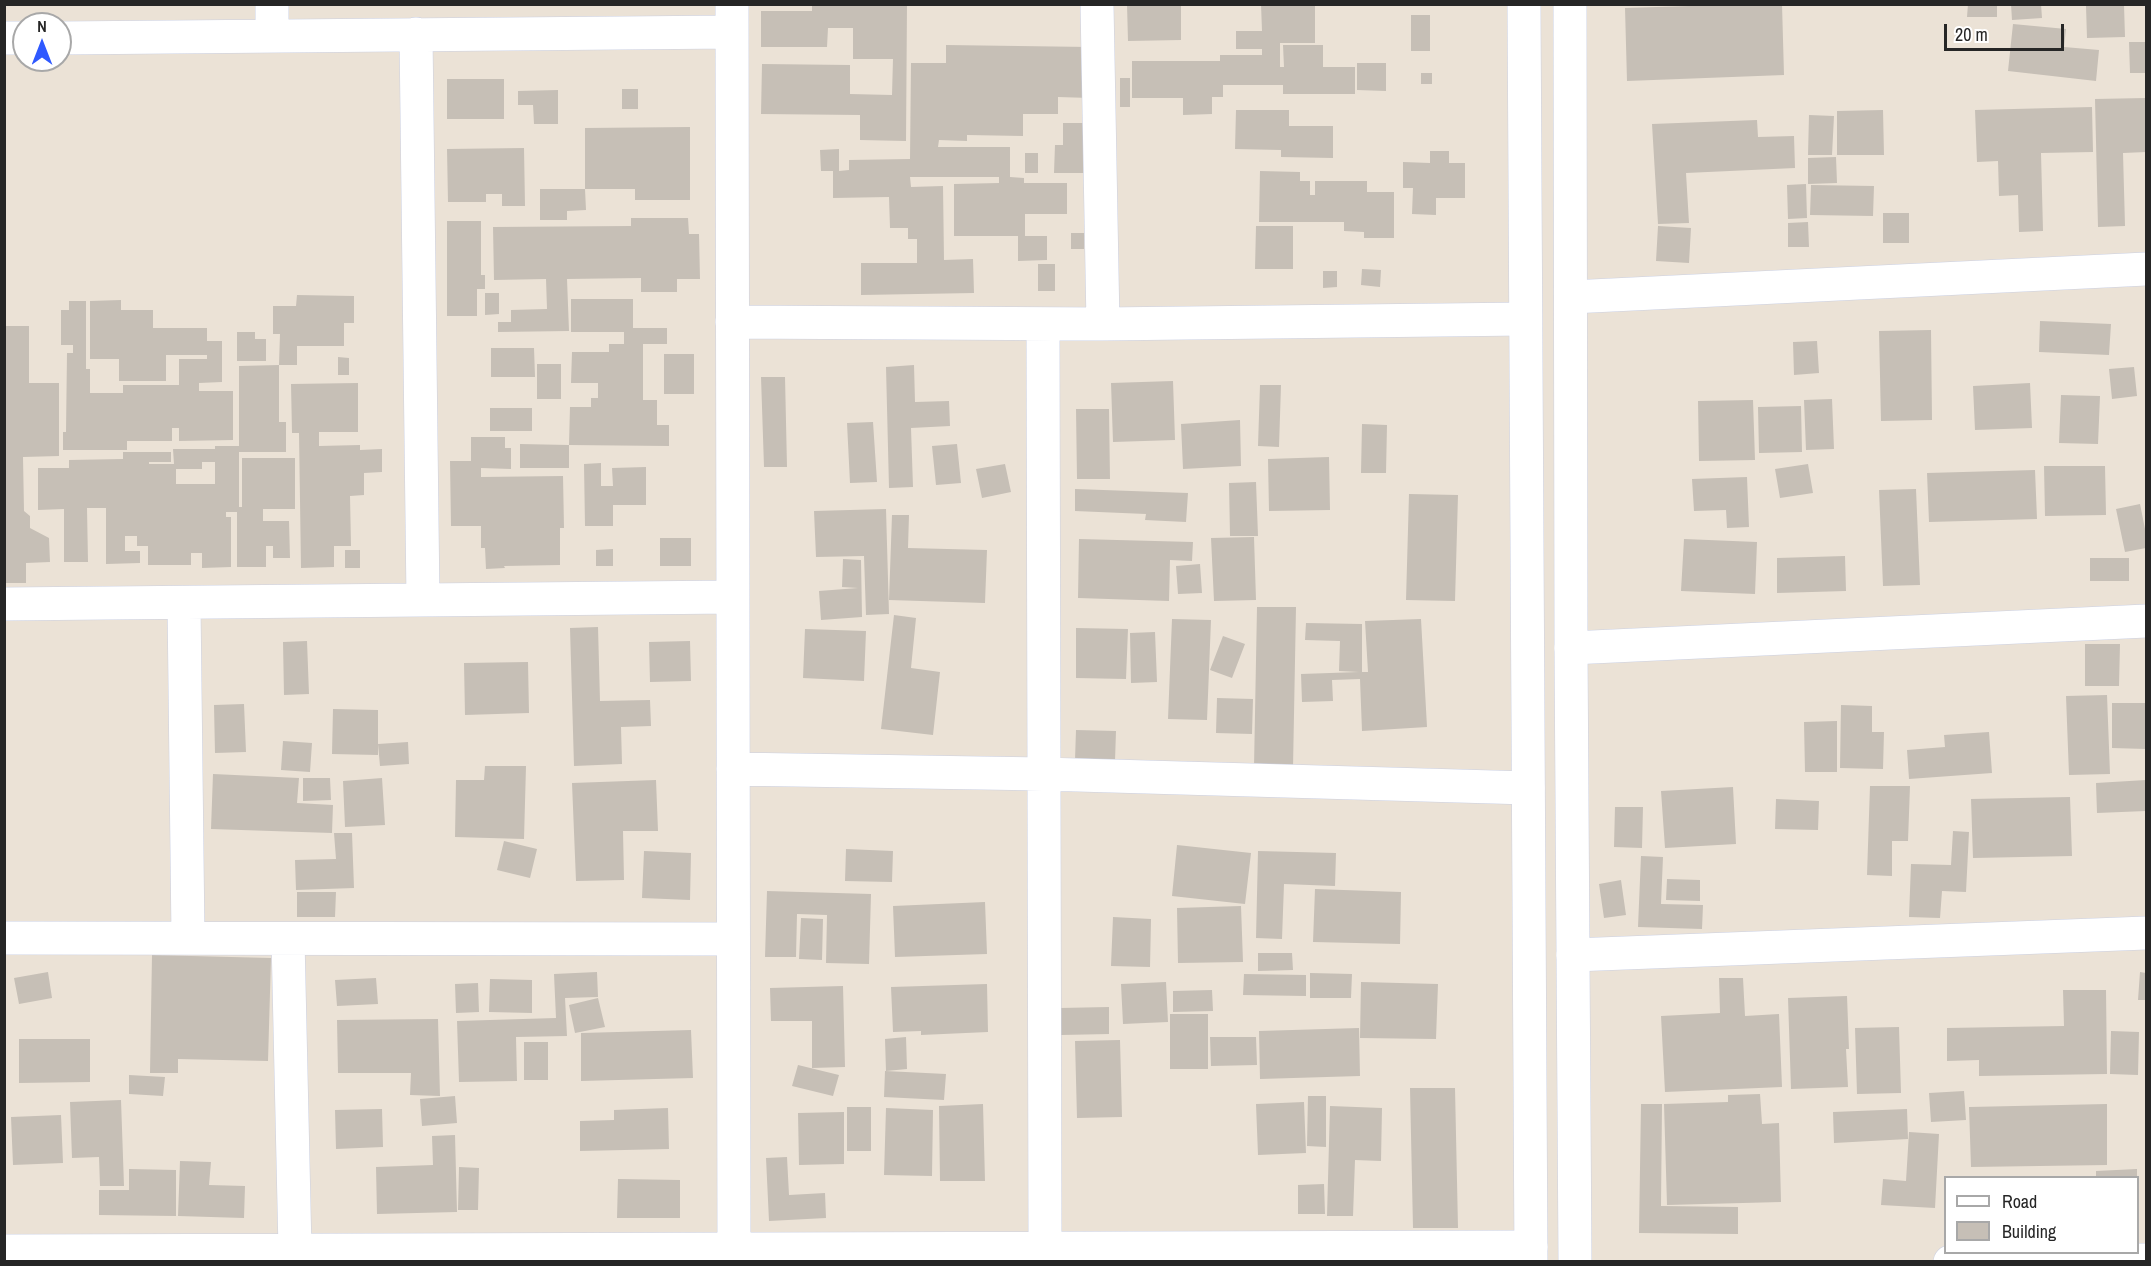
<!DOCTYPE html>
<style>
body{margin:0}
#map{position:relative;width:2151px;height:1266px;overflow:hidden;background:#ebe2d6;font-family:"Archivo Narrow",sans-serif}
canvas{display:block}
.frame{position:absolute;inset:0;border:6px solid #262626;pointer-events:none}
.legend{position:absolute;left:1944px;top:1176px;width:195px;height:78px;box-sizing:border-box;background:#fff;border:2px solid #a8a8a8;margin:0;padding:8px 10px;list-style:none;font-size:18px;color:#262626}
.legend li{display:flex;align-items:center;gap:12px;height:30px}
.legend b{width:30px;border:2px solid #a8a8a8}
.north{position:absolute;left:12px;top:12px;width:60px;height:60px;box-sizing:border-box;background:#fff;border:2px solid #a8a8a8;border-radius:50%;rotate:0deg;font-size:16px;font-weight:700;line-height:24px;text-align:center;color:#262626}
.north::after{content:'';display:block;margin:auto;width:21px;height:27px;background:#2f59ff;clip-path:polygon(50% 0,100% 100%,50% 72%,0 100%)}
.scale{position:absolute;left:1944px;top:24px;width:120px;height:27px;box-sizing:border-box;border:3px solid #262626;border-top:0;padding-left:8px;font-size:18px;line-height:21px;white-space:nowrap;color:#262626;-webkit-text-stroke:4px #fff;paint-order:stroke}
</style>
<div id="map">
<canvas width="2151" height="1266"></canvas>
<div class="frame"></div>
<ul class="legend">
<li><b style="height:8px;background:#fff"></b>Road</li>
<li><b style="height:16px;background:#c6bfb6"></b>Building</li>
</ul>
<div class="north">N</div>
<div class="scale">20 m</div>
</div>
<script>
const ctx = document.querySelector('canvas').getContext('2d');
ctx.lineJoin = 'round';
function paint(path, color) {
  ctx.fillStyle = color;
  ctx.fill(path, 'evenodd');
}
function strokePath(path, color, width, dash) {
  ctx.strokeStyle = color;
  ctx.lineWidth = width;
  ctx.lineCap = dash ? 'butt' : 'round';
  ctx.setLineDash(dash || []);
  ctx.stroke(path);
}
paint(new Path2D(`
 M812,4H907L906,141L860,140V115L761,114L762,64L850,65V94L892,95L893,59H853V28H828L827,47H761V11H812Z
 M1127,4H1181V40L1128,41Z
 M1261,4H1315V43H1280V67H1284L1283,45H1323V67H1355V94H1283V85H1223V97H1212V114L1183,115V98H1132V61H1220V55H1262V49H1236V31H1262Z
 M1688,4H1782L1784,75L1627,81L1625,8L1689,6Z
 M1968,4H1997V17H1967Z
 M2011,4H2041L2042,18L2012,20Z
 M2124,5L2125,37L2087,38L2086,6Z
 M1411,15H1430V51H1411Z
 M2013,24L2066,29L2064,47L2099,50L2096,81L2008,71Z
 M2129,42H2146V73H2130Z
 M946,45L1090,47V98L1058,97V114H1023V136L967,135V141L939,140L938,147H1010V177L1024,178V183H1067V214H1025V236H1047V260L1018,261V236H954V184L999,183V177H910L911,187L943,186L944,260L973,259L974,293L861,295V263H917V239H908V228H890L889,197L833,198V171H821L820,150L839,149V171L849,170V160L910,159L911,63H946Z
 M1357,63H1386V91L1357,90Z
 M1421,73H1432V84H1421Z
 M1120,78H1130V107H1120Z
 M447,79H504V119H447Z
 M622,89H638V109H622Z
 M558,90V124H534L533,105H518V91Z
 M2146,98V152L2123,153L2125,226L2098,227L2095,99Z
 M2092,107L2093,152L2041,153L2043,231L2019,232L2018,195L1999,196L1998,161L1977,162L1975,110Z
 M1236,110H1289V126H1333V158L1281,157V150L1235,149Z
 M1883,110L1884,155H1837V111Z
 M1809,115L1834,116L1832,155H1808Z
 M1757,120L1758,137L1794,136L1795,168L1686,173L1689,223L1658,224L1652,124Z
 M1063,123H1088L1087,173H1054L1055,145H1063Z
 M690,127V200H635V189H585V128Z
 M524,148L525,206H502V194H486V202H448L447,149Z
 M1430,151H1449V163H1465V198H1436V215L1412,214L1413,188H1403V162L1430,163Z
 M1025,153H1038V173H1025Z
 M1836,157L1837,183L1808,184V158Z
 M1260,171L1300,172V181H1310V195H1315V181H1367V192H1394V238H1364V232L1344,231V222H1259Z
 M1806,184L1807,218L1788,219L1787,185Z
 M1811,185L1874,186L1873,216L1810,215Z
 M540,189H585L586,210L567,211V220H540Z
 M1883,213H1909V243H1883Z
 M631,218H688L689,234H699L700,279H677V292H641V278L567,279L569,331L498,332V322H511V310L547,309L546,279L494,280L493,227L631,226Z
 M447,221H481V275H485V289H477V316H447Z
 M1808,222L1809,247H1788V223Z
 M1256,226H1293V269H1255Z
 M1658,226L1691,228L1689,263L1656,261Z
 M1071,233H1084V249H1071Z
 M1038,264H1055V291H1038Z
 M1362,269L1381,270L1380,287L1361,285Z
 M1323,271H1337V287L1323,288Z
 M485,293H499V314L485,315Z
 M297,295L354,296V323H344V346H297V365H279L280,334H273V306H296Z
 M571,299H633V328H667V344H643V400H657V425H669V446L569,445L570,407H591V398H598V383H571L572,352H609V344H624V332H571Z
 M121,300V310H153V328H207V341H222V382L199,383V391H233V440L179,441V428H172V441H127V450H63V432H66L67,353H73V345H61V310H69V301H86V369H90V393H123V385H179V359H207V355H166V381H119V359H90V301Z
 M2040,321L2111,324L2109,355L2039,352Z
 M4,326H29V383H59V456L23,457L24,511L30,516V528L49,538L50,562L26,563V583H4Z
 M1931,330L1932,420L1881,421L1879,331Z
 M237,332H255V339H266V361H237Z
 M1817,341L1819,373L1794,375L1793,342Z
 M491,348H534L535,377H491Z
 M664,354H694V394H664Z
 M338,357L349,358V375H338Z
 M537,364H561V399H537Z
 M279,365V422H286V452H239V507H242V458H295V509H263V521H289L290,558H273V546H266V567H237V512H226V517H231V567L202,568V553H191V565H148V546H137V536H125V551H140V563L106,564V508H87L88,562H64V509L38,510V468H69V460L123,459V452H171V462H149V464H174L173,449H215V446H239V366ZM202,462H215V484H176V469H202Z
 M914,365L915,402L949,401L950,426L911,428L913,487L889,488L886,367Z
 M2134,367L2137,396L2112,399L2109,369Z
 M761,377H785L787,467H764Z
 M1173,381L1175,440L1113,442L1111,383Z
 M358,383V432H319V446L360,445V450L382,449V472L364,473V495L350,496L351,546H334V567L301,568L299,433H292L291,384Z
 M2030,383L2032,428L1975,430L1973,386Z
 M1260,385H1281L1279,447L1258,446Z
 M2061,395L2100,396L2098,444L2059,443Z
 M1832,399L1834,449L1806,450L1804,400Z
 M1753,400L1755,460L1699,461L1698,401Z
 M1801,406L1802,452L1759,453L1758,407Z
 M490,408H532V431H490Z
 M1076,409H1109L1110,479H1077Z
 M1240,420L1241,466L1183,469L1181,424Z
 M873,422L877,482L850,483L847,423Z
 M1362,424L1387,425L1386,473H1361Z
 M471,437H505V448H511V469L481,468V477L563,476L564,528H560V565L504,566L505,568L486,569L485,548H481V526H451L450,461H471Z
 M520,444L569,445V468H520Z
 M957,444L961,483L936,485L932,446Z
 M1329,457L1330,510L1269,511L1268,459Z
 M601,463V486H613L612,468L646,467V505H613V526H585L584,464Z
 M1005,464L1011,492L982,498L976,469Z
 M1808,464L1813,493L1780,498L1775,469Z
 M2044,466H2105L2106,515L2045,516Z
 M2035,470L2037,519L1929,522L1927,473Z
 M1747,477L1749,527L1727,528L1726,510L1694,511L1692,479Z
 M1256,482L1258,536H1230L1229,483Z
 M1075,489L1188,493L1186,522L1145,520L1146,514L1075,511Z
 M1916,489L1920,585L1883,586L1879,490Z
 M1409,494L1458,495L1455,601L1406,600Z
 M2140,504L2146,534V548L2125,552L2116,509Z
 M886,509L889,614L866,615L864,556L816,557L814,511Z
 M892,515H909L908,548L987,550L985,603L889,600Z
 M1254,537L1256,600L1214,601L1211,538Z
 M660,538H691V566H660Z
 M1079,539L1193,542L1192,561L1170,560L1169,601L1078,598Z
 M1684,539L1757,542L1755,594L1681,591Z
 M613,549V566H596V550Z
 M345,550H360V568H345Z
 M1845,556L1846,591L1777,593V558Z
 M2090,558H2129V581H2090Z
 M843,559L861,560L862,617L821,620L819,591L858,588L842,587Z
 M1200,564L1202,593L1178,594L1176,566Z
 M1257,607H1296L1293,768L1254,767Z
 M894,615L916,618L911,668L940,672L933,735L881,729Z
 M1172,619L1211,620L1207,720L1168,719Z
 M1421,619L1427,727L1362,731L1360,679L1332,680L1333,701L1302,702L1301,674L1359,672L1339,671L1340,641L1305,640L1306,623L1362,624V672H1368L1365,621Z
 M598,627L600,701L650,700L651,726L621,727L622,764L574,766L570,628Z
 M1076,628L1128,629L1126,679L1076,678Z
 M805,629L866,631L864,681L803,678Z
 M1155,632L1157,682L1131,683L1130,633Z
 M1223,636L1245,644L1232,678L1210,670Z
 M307,641L309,694L284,695L283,642Z
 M690,641L691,681L650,682L649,642Z
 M2085,644H2120L2119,686H2085Z
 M528,662L529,713L465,715L464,663Z
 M2107,695L2110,774L2069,775L2066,696Z
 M1217,698L1253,699L1252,734L1216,733Z
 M2112,703H2146V749L2112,748Z
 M244,704L246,752L215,753L214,705Z
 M1841,705L1872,706V732H1884L1883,769L1840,768Z
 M333,709L378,710V755L332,754Z
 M1837,721V772H1805L1804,722Z
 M1076,730L1116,731L1115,761L1075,760Z
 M1989,732L1992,773L1909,779L1907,750L1945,747L1944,735Z
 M283,741L312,743L310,772L281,770Z
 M408,742L409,764L380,766L378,744Z
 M485,766H526L524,839L455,837L456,780H484Z
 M213,774L299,778L297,803L333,805L332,833L211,829Z
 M303,778H330L331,800L303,801Z
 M382,778L385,825L345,827L343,781Z
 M656,780L658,831H623L624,880L576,881L572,783Z
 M2146,780V811L2097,813L2096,783Z
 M1870,786H1910L1908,841H1892V876L1867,875Z
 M1733,787L1736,844L1665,848L1661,791Z
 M2070,797L2072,856L1973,858L1971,799Z
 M1776,799L1819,801L1818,830L1775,829Z
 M1615,807H1643L1642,848L1614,847Z
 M1953,831L1969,832L1966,892L1942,891L1940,918L1909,917L1911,864L1951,865Z
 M334,833H352L354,888L296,890L295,860L336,859Z
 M504,841L537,849L530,878L497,870Z
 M1177,845L1251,853L1245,904L1172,896Z
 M846,849L893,851L892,882L845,881Z
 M644,851L691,853L690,900L642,898Z
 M1258,851L1336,853L1335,886L1284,884L1282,939L1256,938Z
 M1641,856L1663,857L1661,904L1703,905L1702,929L1638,927Z
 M1667,879L1700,880V901L1666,900Z
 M1621,880L1626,915L1604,918L1599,884Z
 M1315,889L1401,892L1400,944L1313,942Z
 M767,891L871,894L869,964L826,963L827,915L797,914L796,957H765Z
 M297,892H336L335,917H297Z
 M985,902L987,954L895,957L893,906Z
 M1241,906L1243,962L1178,963L1177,908Z
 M1113,917L1151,919L1150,967L1111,966Z
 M801,918L823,919L822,960L799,959Z
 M1258,953H1292L1293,970L1258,971Z
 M152,955L271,958L268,1061L178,1059V1073H150Z
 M48,972L52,998L19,1004L14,978Z
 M597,972L598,997L565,998L567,1036L516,1037L517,1081L459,1082L457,1021L556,1018L554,974Z
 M2140,972L2146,973V1000H2138Z
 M1310,973L1352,974L1351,998H1310Z
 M1244,974L1306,975V996L1243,995Z
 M376,978L378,1004L337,1006L335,980Z
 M1719,978H1743L1745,1016L1779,1014L1782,1087L1665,1092L1661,1016L1720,1013Z
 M490,979L532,980V1013L489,1012Z
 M1166,982L1168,1022L1123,1024L1121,984Z
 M1361,982L1438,984L1436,1039L1360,1038Z
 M478,983L479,1012L456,1013L455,984Z
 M987,984L988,1032L921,1035V1031L893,1032L891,987Z
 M843,986L845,1067L812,1068V1021H771L770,988Z
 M1212,990L1213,1011L1173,1012V991Z
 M2063,990H2106L2107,1074L1979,1076V1060L1947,1061V1028L2064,1026Z
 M1847,996L1849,1049H1846L1848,1087L1791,1089L1788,998Z
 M598,998L605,1027L575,1033L569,1005Z
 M1109,1007V1034L1061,1035L1060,1008Z
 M1170,1014H1208V1069H1170Z
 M438,1019L440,1096L410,1095L411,1073H338L337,1020Z
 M1899,1027L1901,1093L1857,1094L1855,1028Z
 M1359,1028L1360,1076L1260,1079L1259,1031Z
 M691,1030L693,1078L581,1081V1033Z
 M2111,1031L2139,1032L2138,1075L2110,1074Z
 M906,1037L907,1069L886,1071L885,1039Z
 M1210,1037H1256L1257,1065L1211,1066Z
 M19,1039H90V1082L19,1083Z
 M1120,1040L1122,1117L1077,1118L1075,1041Z
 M524,1042H548V1080H524Z
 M798,1065L839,1075L833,1096L792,1086Z
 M885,1071L946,1074L944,1100L884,1097Z
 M129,1075L165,1077L163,1096L129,1094Z
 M1410,1088H1455L1458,1228H1413Z
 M1964,1091L1966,1120L1931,1122L1929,1093Z
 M1760,1094L1762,1124L1779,1123L1781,1202L1667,1205L1664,1104L1728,1102V1095Z
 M455,1096L457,1123L422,1126L420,1099Z
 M1308,1096H1326V1147L1307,1146Z
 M121,1100L124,1186H100L99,1157L72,1158L70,1102Z
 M1304,1102L1306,1153L1258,1155L1256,1104Z
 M983,1104L985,1181H940L939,1106Z
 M1641,1104H1662L1661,1206L1738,1207V1234L1639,1233Z
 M2107,1104V1165L1971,1167L1969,1107Z
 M1330,1106L1382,1108L1381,1161L1355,1160L1353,1216H1327Z
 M847,1107H871V1151H847Z
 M668,1108L669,1149L580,1151V1121L614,1120V1110Z
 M886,1108L933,1110L932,1176L884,1175Z
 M382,1109L383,1147L336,1149L335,1110Z
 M1907,1109L1908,1139L1834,1143L1833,1112Z
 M844,1112V1164L799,1165L798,1113Z
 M61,1115L63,1163L13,1165L11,1117Z
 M1909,1132L1939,1134L1935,1208L1881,1205L1883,1179L1906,1181Z
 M455,1135L457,1212L377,1214L376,1167L433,1165L432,1136Z
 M787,1157L789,1195L825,1193L826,1218L769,1221L766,1158Z
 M180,1161L211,1162L209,1185L245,1186L244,1218L178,1216Z
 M459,1167L479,1168L478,1210H458Z
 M129,1169L176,1170V1216L99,1215V1190H129Z
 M2137,1169V1178H2096V1171Z
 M618,1179L680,1180V1218H617Z
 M1324,1184L1325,1214H1298V1185Z`), '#c6bfb6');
const minor = new Path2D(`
 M272,4V35
 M732,4L734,1262
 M1097,4L1103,324
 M416,34L423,600
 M4,38H24
 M60,38L732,32
 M1571,297L2146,269
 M732,322L1103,324L1525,319
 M1043,324L1045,1247
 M184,603L188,937
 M4,604L733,597
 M1571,648L2146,621
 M733,769L1043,774L1528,788
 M4,938L733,939
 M288,939L295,1250
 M1573,955L2146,933
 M4,1251L1531,1247
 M1950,1262L2146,1260`);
const secondary = new Path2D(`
 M1524,4L1531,1262
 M1570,4L1571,648L1575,1262`);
strokePath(minor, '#cbd0e2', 34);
strokePath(secondary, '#cbd0e2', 34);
strokePath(minor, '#fff', 33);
strokePath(secondary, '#fff', 33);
</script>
